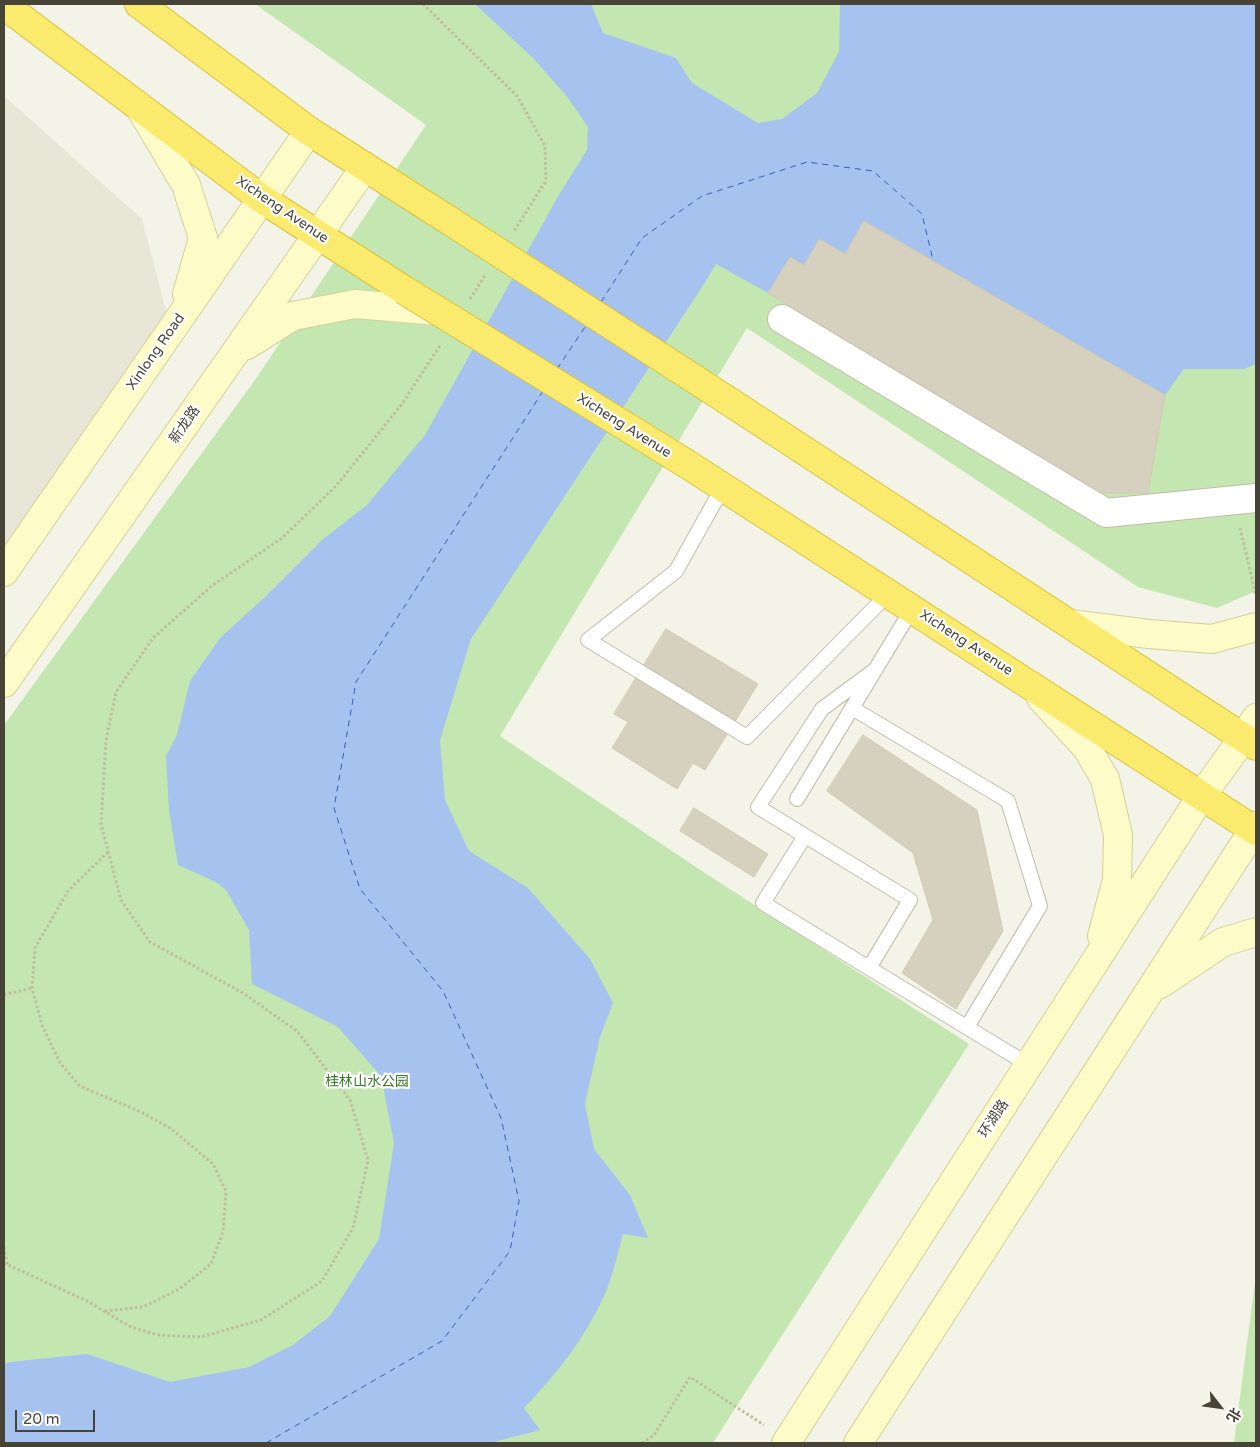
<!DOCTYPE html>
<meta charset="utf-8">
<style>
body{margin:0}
#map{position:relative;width:1260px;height:1447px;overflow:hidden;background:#f4f3e8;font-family:"Varela Round","Noto Sans SC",sans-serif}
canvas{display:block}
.frame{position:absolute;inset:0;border:5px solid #474437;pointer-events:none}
.north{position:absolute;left:1195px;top:1382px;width:50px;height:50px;-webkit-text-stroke:4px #fff;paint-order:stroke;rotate:120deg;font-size:14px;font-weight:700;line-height:20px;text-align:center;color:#474437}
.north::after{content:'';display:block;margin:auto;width:18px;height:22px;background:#474437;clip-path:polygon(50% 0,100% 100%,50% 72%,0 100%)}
.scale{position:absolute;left:15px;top:1410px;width:80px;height:22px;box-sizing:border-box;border:2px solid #474437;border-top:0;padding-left:6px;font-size:15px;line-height:18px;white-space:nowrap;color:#474437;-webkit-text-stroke:4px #fff;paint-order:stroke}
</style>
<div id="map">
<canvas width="1260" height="1447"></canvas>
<div class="frame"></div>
<div class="north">北</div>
<div class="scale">20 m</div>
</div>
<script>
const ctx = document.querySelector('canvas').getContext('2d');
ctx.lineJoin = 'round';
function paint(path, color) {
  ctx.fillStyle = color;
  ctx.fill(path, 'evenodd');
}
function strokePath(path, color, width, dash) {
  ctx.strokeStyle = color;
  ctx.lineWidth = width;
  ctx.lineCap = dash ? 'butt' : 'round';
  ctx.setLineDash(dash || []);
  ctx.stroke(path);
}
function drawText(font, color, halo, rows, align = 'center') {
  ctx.font = font + ' "Varela Round","Noto Sans SC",sans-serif';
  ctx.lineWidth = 4.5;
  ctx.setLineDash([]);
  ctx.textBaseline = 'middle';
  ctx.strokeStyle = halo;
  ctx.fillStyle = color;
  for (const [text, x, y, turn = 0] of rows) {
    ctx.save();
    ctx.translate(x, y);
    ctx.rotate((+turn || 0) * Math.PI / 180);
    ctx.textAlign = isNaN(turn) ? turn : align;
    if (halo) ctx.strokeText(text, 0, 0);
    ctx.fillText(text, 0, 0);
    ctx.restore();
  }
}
paint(new Path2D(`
 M4,96L142,219L172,333L4,570Z`), '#e8e6d7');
paint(new Path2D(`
 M255,4H1256V591L1217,608L1138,587L747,328L500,736L705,873L969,1044L713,1443H4V725L255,380L426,125Z
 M1256,1274V1443H1234Z`), '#c4e7b2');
paint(new Path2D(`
 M475,4H591L603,33L676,58L692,83L758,123L782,119L817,93L839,52L840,4H1256V364L1244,369H1184L1165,395L864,221L845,254L819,239L804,265L790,257L768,293L716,264L702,287L471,639L440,740L445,800L469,851L528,888L590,959L613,1003L600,1037L585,1104L594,1149L630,1195L648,1238L623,1234C617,1254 613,1277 604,1296C585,1338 556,1375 524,1408L540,1430L490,1443H4V1364L10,1362L87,1354L170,1382L249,1367L293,1345L330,1316L379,1239L394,1143L381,1076L338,1027L252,984L249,930L226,890L216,882L178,865L169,811L166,756L177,735L190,681L220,638L267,595L322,540L367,505L425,435L560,193L587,150L588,127L568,98L534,59Z`), '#a6c2ef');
strokePath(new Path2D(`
 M601,302L642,238L702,196L807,162L873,171L922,214L933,260
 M557,369L587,324
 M266,1443L442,1341L510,1251L519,1201L501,1118L443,991L360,889L334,808L356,682L543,391`), '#3260b1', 1, [6, 5]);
const building = new Path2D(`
 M864,221L1165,395L1148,493H1095L768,293L790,257L804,265L819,239L845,254Z
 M666,629L758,684L705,770L693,763L677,789L612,748L628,722L614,714Z
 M863,735L977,810L1003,931L956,1009L902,973L933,920L913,853L827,791Z
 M694,808L768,854L754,877L680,831Z`);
paint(building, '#d5d1be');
strokePath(building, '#d0cbb1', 1);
const lane = new Path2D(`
 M723,487L676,571L588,640L747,737L888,594
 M876,669L822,709L758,807L910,900L869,968L1029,1065
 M852,708L1008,801L1040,906L967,1027
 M797,799L912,609
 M805,836L763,903L869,968`);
const street = new Path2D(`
 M782,319L1106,513L1256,498`);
const secondary = new Path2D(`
 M139,106L186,185L203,238L187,294
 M247,345L293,316L355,304L438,311
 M4,572L309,131
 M1070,624L1149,634L1212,639L1256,627
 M4,683L365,167
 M1041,698L1087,748L1105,779L1118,835L1117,880L1102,936
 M1160,984L1223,942L1256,932
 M786,1443L1202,795L1244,737L1256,718
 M858,1443L1256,826`);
const highway = new Path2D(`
 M139,4L309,131L450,221
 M4,5L262,199L404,290
 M727,400L1256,746
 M687,464L1256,831`);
strokePath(lane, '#bfbdab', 16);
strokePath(street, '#bfbdab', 30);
strokePath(secondary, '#d3d099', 30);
strokePath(highway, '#dac23c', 30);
strokePath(new Path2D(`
 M423,4L517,96L545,146L546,181L514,231
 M470,299L486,274
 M1240,528L1256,595
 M4,995L32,988
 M4,1247L7,1264
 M4,1263L87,1301L131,1327L158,1335L201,1337L261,1320L322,1281L353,1228L368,1160L350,1100L297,1031L243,993L150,942L121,900L101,824L106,740L116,692L153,638L213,585L282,538L336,486L402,404L441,344
 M105,1311L143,1307L179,1289L211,1264L223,1232L226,1191L213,1164L170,1128L141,1112L80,1086L60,1063L42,1025L32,988L35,948L68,891L108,852
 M642,1443L654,1435L690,1377L764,1425`), '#c1bc9d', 3, [2.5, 2.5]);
strokePath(lane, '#fff', 14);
strokePath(street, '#fff', 28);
strokePath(secondary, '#fdfcc9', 28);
strokePath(highway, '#faea6d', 28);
const highwayBridge = new Path2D(`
 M450,221L727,400
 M404,290L687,464`);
strokePath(highwayBridge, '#dac23c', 30, []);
strokePath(highwayBridge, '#faea6d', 28);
drawText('14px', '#474437', '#fff', [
 ["Xicheng Avenue",282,210,34],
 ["Xinlong Road",156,352,-55],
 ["新龙路",185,425,-55],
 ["Xicheng Avenue",624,426,32],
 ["Xicheng Avenue",966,643,33],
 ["环湖路",994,1119,-57]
]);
drawText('14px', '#38782b', '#fff', [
 ["桂林山水公园",367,1082]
]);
</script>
